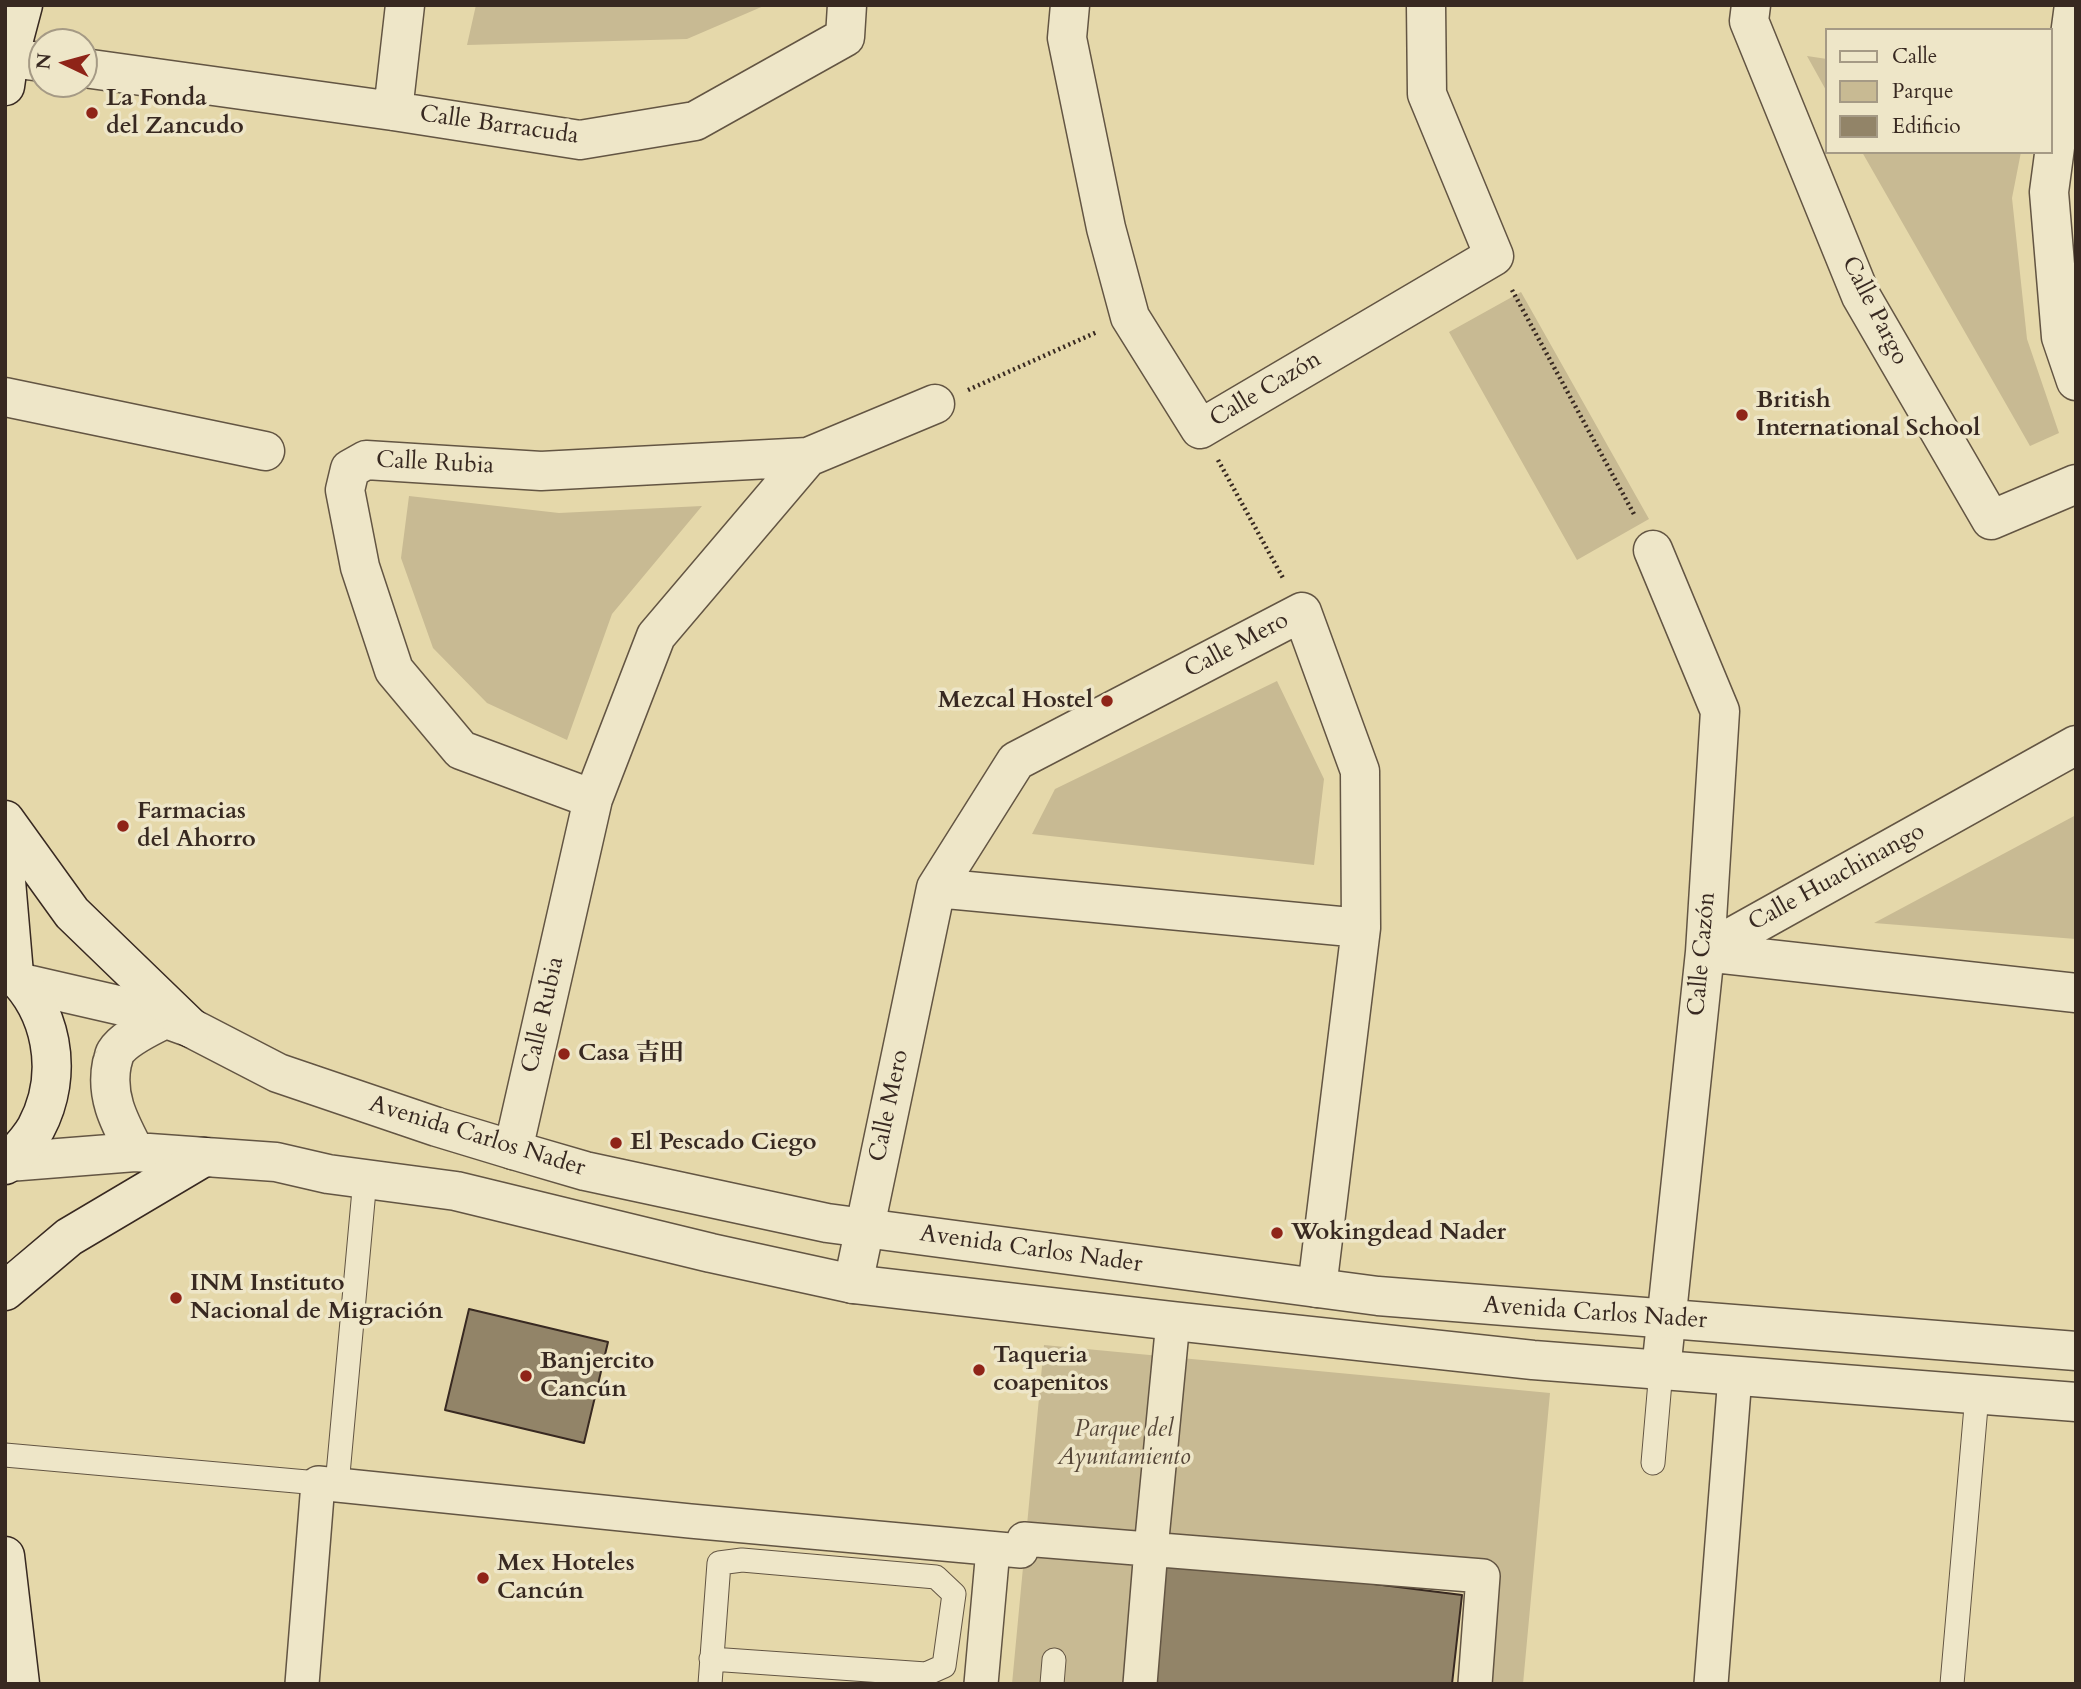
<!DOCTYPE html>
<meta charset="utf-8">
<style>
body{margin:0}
#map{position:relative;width:2081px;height:1689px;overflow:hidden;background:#e5d8aa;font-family:Cardo,serif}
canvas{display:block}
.frame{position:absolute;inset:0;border:7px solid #382921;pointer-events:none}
.legend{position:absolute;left:1825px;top:28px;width:228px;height:126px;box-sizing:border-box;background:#eee6c8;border:2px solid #a59a85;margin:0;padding:9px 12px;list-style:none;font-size:21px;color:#382921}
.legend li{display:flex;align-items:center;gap:14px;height:35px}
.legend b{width:35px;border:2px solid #a59a85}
.north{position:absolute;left:28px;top:28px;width:70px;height:70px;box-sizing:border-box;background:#eee6c8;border:2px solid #a59a85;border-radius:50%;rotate:275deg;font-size:19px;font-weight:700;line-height:28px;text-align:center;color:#382921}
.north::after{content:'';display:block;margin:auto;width:24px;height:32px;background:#8f2418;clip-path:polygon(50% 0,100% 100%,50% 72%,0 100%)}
</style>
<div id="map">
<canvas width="2081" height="1689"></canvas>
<div class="frame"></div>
<ul class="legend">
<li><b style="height:9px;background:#eee6c8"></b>Calle</li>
<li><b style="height:19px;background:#c8ba93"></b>Parque</li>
<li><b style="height:19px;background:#928468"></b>Edificio</li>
</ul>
<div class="north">N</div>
</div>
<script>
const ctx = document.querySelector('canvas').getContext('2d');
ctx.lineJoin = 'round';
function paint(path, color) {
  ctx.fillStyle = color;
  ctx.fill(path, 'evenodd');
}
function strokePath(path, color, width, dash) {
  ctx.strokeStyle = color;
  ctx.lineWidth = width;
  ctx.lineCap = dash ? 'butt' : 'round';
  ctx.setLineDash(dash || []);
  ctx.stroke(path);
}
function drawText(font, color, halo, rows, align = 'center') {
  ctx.font = font + ' Cardo,"Noto Serif SC",serif';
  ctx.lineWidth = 7;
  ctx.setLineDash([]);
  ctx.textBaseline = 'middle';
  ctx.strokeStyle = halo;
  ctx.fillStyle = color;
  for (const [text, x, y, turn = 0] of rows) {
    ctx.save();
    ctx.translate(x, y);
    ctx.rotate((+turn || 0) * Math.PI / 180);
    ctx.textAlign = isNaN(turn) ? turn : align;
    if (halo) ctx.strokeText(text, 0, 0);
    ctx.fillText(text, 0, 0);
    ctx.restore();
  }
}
paint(new Path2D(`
 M476,5H766L687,39L467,45Z
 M1807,56L1827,59V92Z
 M1862,152H2021L2012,198L2027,339L2059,433L2030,446Z
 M1521,292L1649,519L1577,560L1449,332Z
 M409,496L559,513L702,506L612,614L567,740L487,703L433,648L401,558Z
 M1277,681L1324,779L1314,865L1032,834L1055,789Z
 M2076,815V939L1874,923Z
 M1044,1345L1550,1393L1523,1684H1459L1470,1565L1137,1533L1123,1684H1012Z`), '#c8ba93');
const building = new Path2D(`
 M469,1309L608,1342L584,1443L445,1410Z
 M1166,1558L1462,1595L1452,1684H1151Z`);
paint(building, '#928468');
strokePath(building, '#382921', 2);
const service = new Path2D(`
 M5,1455L318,1483
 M1653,1463L1661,1370
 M337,1485L365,1179
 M710,1684L719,1563L742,1560L936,1577L954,1594L944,1666L926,1674L711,1659
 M1052,1684L1054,1660
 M1952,1684L1977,1395`);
const pedestrian = new Path2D(`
 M302,1684L318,1483L690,1521L1021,1551L1024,1539L1483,1576L1475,1684
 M981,1684L993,1549
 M1140,1684L1151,1549L1173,1321
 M1711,1684L1735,1376`);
const minor = new Path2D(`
 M1070,5L1067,38L1106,228L1130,317L1200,429L1494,256L1427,94L1426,5
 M1751,5L1749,21L1861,296L1991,520L2076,484
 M2074,5L2049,192L2061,337L2076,381
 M9,58L42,62
 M84,68L393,111L580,140L695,121L845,37L847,5
 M393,111L405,5
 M5,397L265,451
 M808,457L656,636L593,799L461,750L394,670L360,567L345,490L350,469L366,460L541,471L808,457L935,404
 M1653,550L1720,711L1705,952L1661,1370
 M936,888L1361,928
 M1705,952L2076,745
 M1705,952L2076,993
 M513,1150L593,799
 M853,1284L936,888L1016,761L1302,612L1360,771L1361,928L1317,1288`);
const tertiary = new Path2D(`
 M22,983L144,1011L191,1028L278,1073L437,1127L513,1150L585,1171L827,1223L1378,1296L2076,1351
 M135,1152C120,1123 105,1097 112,1063C113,1062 114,1054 115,1053C124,1038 150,1027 165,1019
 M8,1162L135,1152L276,1162L328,1174L456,1191L711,1253L853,1284L1173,1321L1533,1360L2076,1402`);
const secondary = new Path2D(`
 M5,86L9,58L23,5
 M5,820L72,913L191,1028
 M5,869L14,974
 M5,967C53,1006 65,1074 36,1128C28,1142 17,1153 5,1165
 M5,1291L69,1237L204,1157
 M5,1556L20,1684`);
strokePath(service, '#635543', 25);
strokePath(pedestrian, '#635543', 36);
strokePath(minor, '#635543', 41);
strokePath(tertiary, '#635543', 41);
strokePath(secondary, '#382921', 41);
strokePath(new Path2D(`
 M1512,290L1635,516
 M968,390L1097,332
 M1218,460L1283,578`), '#382921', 4.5, [2, 3.5]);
strokePath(service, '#eee6c8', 23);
strokePath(pedestrian, '#eee6c8', 33);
strokePath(minor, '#eee6c8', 38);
strokePath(tertiary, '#eee6c8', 38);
strokePath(secondary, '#eee6c8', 38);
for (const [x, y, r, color] of [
 [92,113,7,"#8f2418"],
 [1742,415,7,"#8f2418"],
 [1107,701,7,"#8f2418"],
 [123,826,7,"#8f2418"],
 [564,1054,7,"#8f2418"],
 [616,1143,7,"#8f2418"],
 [1277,1233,7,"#8f2418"],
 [176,1298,7,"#8f2418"],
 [979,1370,7,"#8f2418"],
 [526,1376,7,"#8f2418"],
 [483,1578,7,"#8f2418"]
]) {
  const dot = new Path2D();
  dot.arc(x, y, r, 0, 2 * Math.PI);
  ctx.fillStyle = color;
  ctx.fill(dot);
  strokePath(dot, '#eee6c8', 2.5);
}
drawText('bold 24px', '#382921', '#eee6c8', [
 ["La Fonda",106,99],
 ["del Zancudo",106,127],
 ["British",1756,401],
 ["International School",1756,429],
 ["Mezcal Hostel",1093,701,"right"],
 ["Farmacias",137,812],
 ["del Ahorro",137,840],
 ["Casa 吉田",578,1054],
 ["El Pescado Ciego",630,1143],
 ["Wokingdead Nader",1291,1233],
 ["INM Instituto",190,1284],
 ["Nacional de Migración",190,1312],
 ["Taqueria",993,1356],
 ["coapenitos",993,1384],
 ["Banjercito",540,1362],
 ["Cancún",540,1390],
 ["Mex Hoteles",497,1564],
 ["Cancún",497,1592]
], 'left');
drawText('24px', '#382921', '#eee6c8', [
 ["Calle Barracuda",499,126,8],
 ["Calle Pargo",1874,311,63],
 ["Calle Cazón",1266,390,-31],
 ["Calle Rubia",435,464,3],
 ["Calle Mero",1237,646,-28],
 ["Calle Huachinango",1837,878,-29],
 ["Calle Cazón",1703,954,-85],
 ["Calle Rubia",544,1015,-77],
 ["Calle Mero",890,1106,-78],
 ["Avenida Carlos Nader",477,1137,17],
 ["Avenida Carlos Nader",1031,1250,8],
 ["Avenida Carlos Nader",1595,1314,4]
]);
drawText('italic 24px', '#554638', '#eee6c8', [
 ["Parque del",1124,1430],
 ["Ayuntamiento",1124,1458]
]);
</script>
